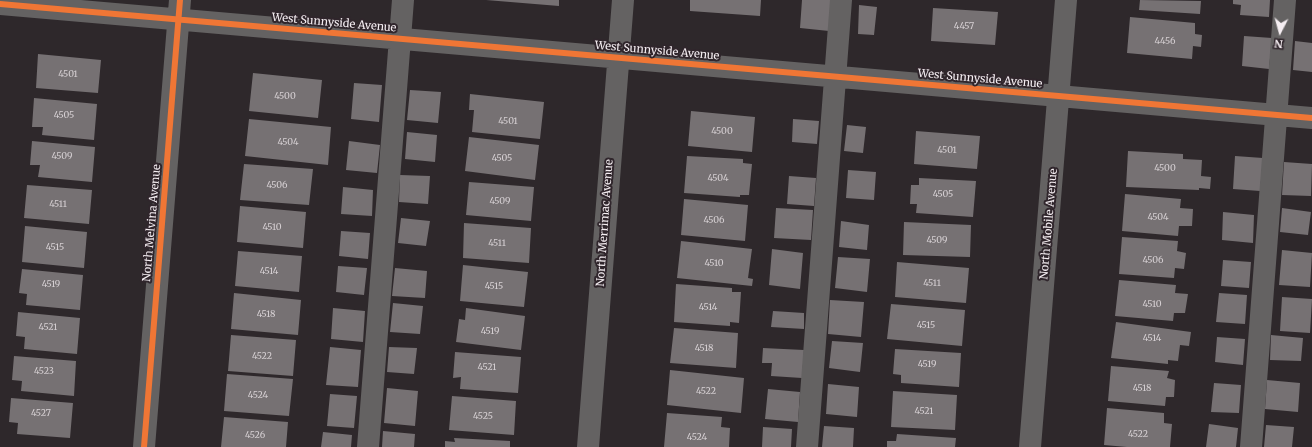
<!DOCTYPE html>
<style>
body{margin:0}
#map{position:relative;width:1312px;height:447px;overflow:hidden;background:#2e282b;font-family:Merriweather,serif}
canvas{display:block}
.north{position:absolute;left:1260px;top:12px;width:40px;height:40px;-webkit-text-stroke:3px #30262c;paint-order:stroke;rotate:186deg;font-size:11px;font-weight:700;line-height:16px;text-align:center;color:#f5eef2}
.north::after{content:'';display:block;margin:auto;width:14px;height:18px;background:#f5eef2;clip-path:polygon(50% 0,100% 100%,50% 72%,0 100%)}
</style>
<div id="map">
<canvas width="1312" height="447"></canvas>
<div class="north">N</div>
</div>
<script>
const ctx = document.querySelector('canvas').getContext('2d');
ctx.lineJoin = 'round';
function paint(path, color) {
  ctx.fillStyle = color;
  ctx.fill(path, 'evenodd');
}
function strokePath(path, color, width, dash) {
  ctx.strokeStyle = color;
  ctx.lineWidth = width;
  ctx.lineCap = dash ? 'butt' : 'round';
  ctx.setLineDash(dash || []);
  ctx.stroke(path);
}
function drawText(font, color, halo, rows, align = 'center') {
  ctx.font = font + ' Merriweather,serif';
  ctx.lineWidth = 4;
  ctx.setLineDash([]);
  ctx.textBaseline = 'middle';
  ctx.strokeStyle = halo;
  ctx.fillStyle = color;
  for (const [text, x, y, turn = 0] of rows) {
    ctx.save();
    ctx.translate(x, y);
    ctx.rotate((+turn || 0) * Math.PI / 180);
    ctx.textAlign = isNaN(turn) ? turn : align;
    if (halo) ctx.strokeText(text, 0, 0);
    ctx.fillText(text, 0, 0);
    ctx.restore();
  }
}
paint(new Path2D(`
 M486,0H559V6Z
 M690,0H761L760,16L690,11Z
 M802,0H831L829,31L800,28Z
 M1140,0L1201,1L1200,14L1139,10Z
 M1233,0H1270L1269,17L1240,15L1241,5L1233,4Z
 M859,5L877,7L874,35L858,34Z
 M933,8L998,12L995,45L931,41Z
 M1130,17L1195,23V34L1202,35L1201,47L1193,46L1192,59L1127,53Z
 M1244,36L1272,38L1269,69L1242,66Z
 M1295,41L1312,43V72L1293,70Z
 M38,54L101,60L98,93L36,88Z
 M253,73L322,80L318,118L249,111Z
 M354,83L382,85L379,122L351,119Z
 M410,90L441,92L438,123L407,120Z
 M470,94L544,102L540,139L472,132L474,110H469Z
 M34,98L97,104L94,140L42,135L43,127H32Z
 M691,111L755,117L752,152L688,146Z
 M249,119L331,127L328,165L245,156Z
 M793,119L819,121L817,144L792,142Z
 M847,125L866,127L863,153L844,151Z
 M916,131L980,136L977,169L914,164Z
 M407,132L437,135L435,162L405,159Z
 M469,137L539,145L535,180L465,171Z
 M32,141L95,147L92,182L38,177L40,165H30Z
 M349,141L380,145L377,173L346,170Z
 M1128,151L1183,154V159L1202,160L1201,176L1211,177L1210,189L1199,188V190L1126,187Z
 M687,156L743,159V163L752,164L749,195H740V197L684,193Z
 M1235,156L1263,158L1260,191L1233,189Z
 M1284,162L1312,164L1311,196L1282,195Z
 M244,164L313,169L309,205L240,200Z
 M848,170L876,172L874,200L846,198Z
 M400,175L430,176L428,204L399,202Z
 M789,176L816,178L814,206L787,204Z
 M919,178L976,181L973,217L916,213L917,204H910L911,185H919Z
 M469,182L534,187L531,221L466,215Z
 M27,185L92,190L89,224L24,218Z
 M343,187L373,190L372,216L341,214Z
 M1125,194L1181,199L1180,208L1193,209L1192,226H1179L1178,236L1122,231Z
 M684,199L748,205L745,241L681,235Z
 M240,206L306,212L303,248L237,242Z
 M776,208L813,210L811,240L774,238Z
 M1282,208L1311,212L1308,235L1280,232Z
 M1223,212L1254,215L1253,243L1222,240Z
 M401,218L430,221L426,246L398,243Z
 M841,221L869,225L867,250L839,247Z
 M904,222L971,225L970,257L903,255Z
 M464,223L531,228L529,263L463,258Z
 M25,226L87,232L84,268L22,262Z
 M341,231L370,233L368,259L339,256Z
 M1122,237L1178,241L1177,251L1186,253L1184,269L1175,268L1174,278L1119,274Z
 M681,241L752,249L748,278L753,279L752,286L677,278Z
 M772,249L803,253L800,289L769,285Z
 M1282,250L1312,253L1310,287L1279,285Z
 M238,251L302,256L299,292L235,286Z
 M838,257L870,259L867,292L835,288Z
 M1223,260L1251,262L1249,288L1221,286Z
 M897,262L969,268L966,303L895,297Z
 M463,265L528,272L524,307L460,301Z
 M338,266L367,268L364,295L336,292Z
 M395,268L427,271L425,298L392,296Z
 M22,269L83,275L80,310L26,305L27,294L19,293Z
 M1119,280L1176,285L1175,293L1188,294L1185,313H1174L1173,321L1115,316Z
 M676,284L732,288V292H741L739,323L730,322V326L674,322Z
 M234,293L301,300L298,335L231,329Z
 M1219,293L1247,295L1245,324L1216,322Z
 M1282,297L1312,299L1310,333L1280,331Z
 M830,300L864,302L861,337L828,334Z
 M393,303L423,306L420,334L390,332Z
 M891,304L965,310L962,346L887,339Z
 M333,308L365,311L363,342L331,339Z
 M466,308L525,316L521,350L456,342L459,319L465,320Z
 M773,311L804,313V329L771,327Z
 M18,312L80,318L77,354L24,349L25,337L16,336Z
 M1116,322L1191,332L1189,346L1180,345L1178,361L1168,360V364L1111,358Z
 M674,328L738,333L736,368L670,363Z
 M231,335L296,340L293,376L228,371Z
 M1271,335L1303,338L1301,361L1270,360Z
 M1217,337L1245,339L1243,365L1215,362Z
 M832,341L863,343L860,372L829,368Z
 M330,347L361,350L358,387L326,385Z
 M389,347L417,348L414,374L387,372Z
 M763,348L804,350L802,378L771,376L772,363H762Z
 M895,349L961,353L959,387L901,383V375L893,374Z
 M455,352L521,357L518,393L460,389L461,377L453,378Z
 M14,356L76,361L74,396L21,391L22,381L12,380Z
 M1111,366L1169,371L1167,378L1175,380L1174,397H1166L1165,406L1108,401Z
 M670,370L744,378L741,413L667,405Z
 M227,374L293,379L289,416L224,411Z
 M1267,380L1300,383L1298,412L1265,409Z
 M1214,383L1241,385L1239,413L1211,412Z
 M828,384L859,387L857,417L826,414Z
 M387,388L418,391L415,426L384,423Z
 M768,389L800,392L798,422L765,419Z
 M893,391L957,395L955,430L891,427Z
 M330,394L357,396L354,428L327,426Z
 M452,396L516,401L514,435L449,430Z
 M11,398L73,403L70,438L17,434L18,423L9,422Z
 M1107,408L1164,413V423L1172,424L1170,447H1127L1104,445Z
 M667,413L722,417L721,427L730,428L729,447H664Z
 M224,417L288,422L286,447H221Z
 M1209,424L1238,428L1236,447H1206Z
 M1266,425L1294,427L1292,447H1264Z
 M824,426L854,428L853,447H822Z
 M763,427L792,429L791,447H762Z
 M383,431L415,434L414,447H382Z
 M323,432L352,435L351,447H321Z
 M897,434L956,438L955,447H887V441H896Z
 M454,438L510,441V447H445V441L455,442Z`), '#767173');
strokePath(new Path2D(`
 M0,4L1312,118
 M144,447L180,0
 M368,447L403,0
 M588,447L623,0
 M807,447L841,0
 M1030,447L1066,0
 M1251,447L1285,0`), '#646262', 22);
strokePath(new Path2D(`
 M0,4L1312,118
 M144,447L180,0`), '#f07635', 6);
drawText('9px', '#d5cfd2', null, [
 ["4457",964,26],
 ["4456",1165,41],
 ["4501",68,74],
 ["4500",285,96],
 ["4505",64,115],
 ["4501",508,121],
 ["4500",722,131],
 ["4504",288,142],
 ["4501",947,150],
 ["4509",62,156],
 ["4505",502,158],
 ["4500",1165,168],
 ["4504",718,178],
 ["4506",277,185],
 ["4505",943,194],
 ["4509",500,201],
 ["4511",58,204],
 ["4504",1158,217],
 ["4506",714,220],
 ["4510",272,227],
 ["4509",937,240],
 ["4511",497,243],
 ["4515",55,247],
 ["4506",1153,260],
 ["4510",714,263],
 ["4514",269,271],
 ["4511",932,283],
 ["4519",51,284],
 ["4515",494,286],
 ["4510",1152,304],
 ["4514",708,307],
 ["4518",266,314],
 ["4515",926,325],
 ["4521",48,327],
 ["4519",490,331],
 ["4514",1152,338],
 ["4518",704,348],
 ["4522",262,356],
 ["4519",927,364],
 ["4521",487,367],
 ["4523",44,371],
 ["4518",1142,388],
 ["4522",706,391],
 ["4524",258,395],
 ["4521",924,411],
 ["4527",41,413],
 ["4525",483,416],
 ["4522",1138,434],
 ["4526",255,435],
 ["4524",697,437]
]);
drawText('11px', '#f5eef2', '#30262c', [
 ["West Sunnyside Avenue",334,23,5],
 ["West Sunnyside Avenue",657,51,5],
 ["West Sunnyside Avenue",980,79,5],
 ["North Melvina Avenue",152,223,-85],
 ["North Merrimac Avenue",605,223,-86],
 ["North Mobile Avenue",1049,224,-85]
]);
</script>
